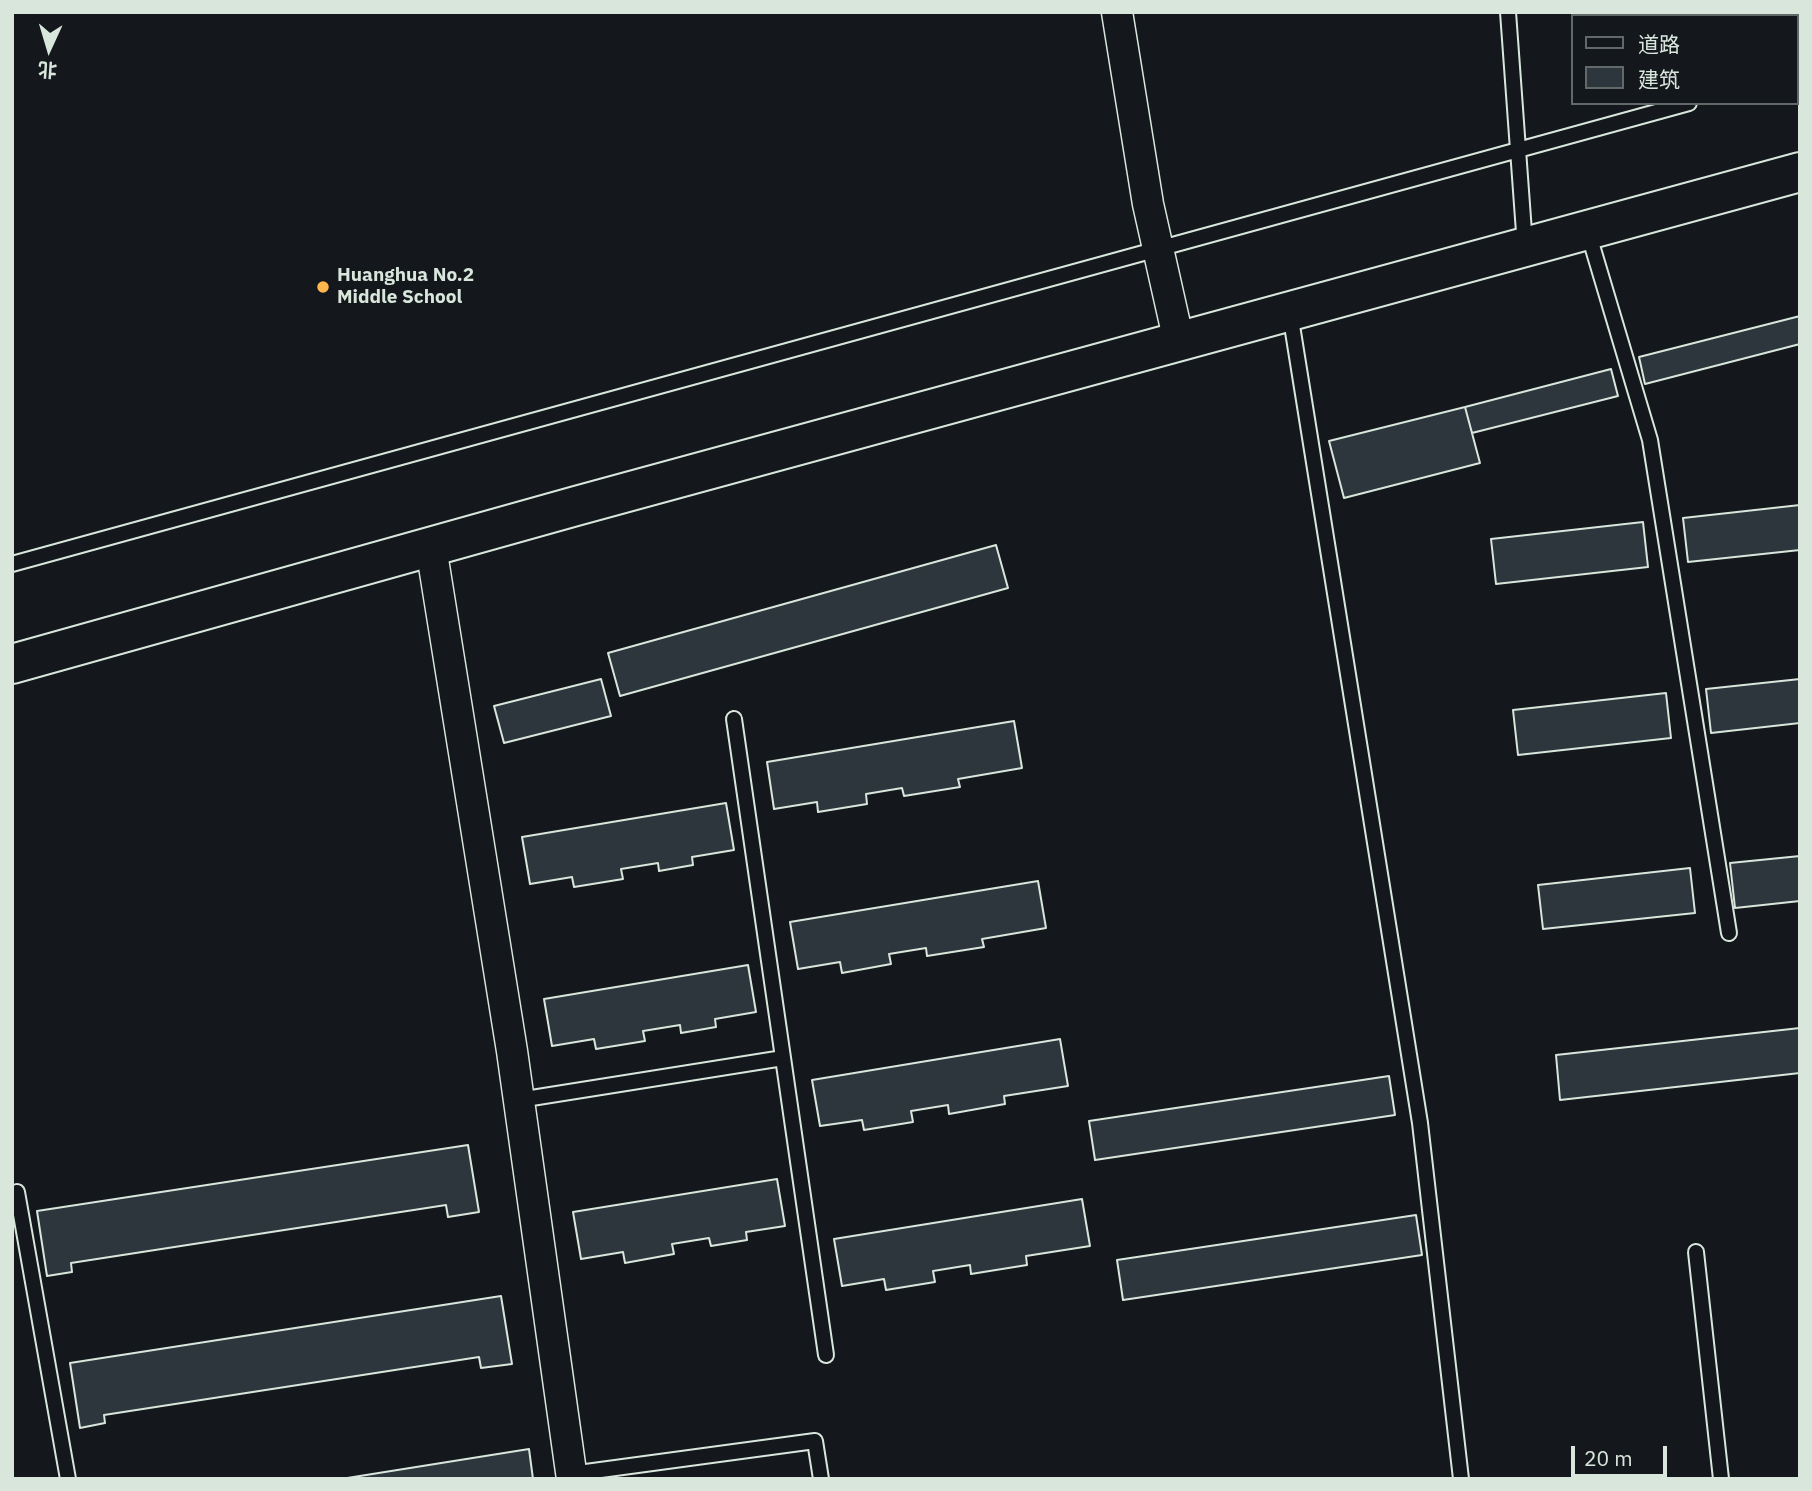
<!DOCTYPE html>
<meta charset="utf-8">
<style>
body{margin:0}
#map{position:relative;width:1812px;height:1491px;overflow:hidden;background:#14181c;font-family:"IBM Plex Sans","Noto Sans SC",sans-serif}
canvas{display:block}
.frame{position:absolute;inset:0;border:14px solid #d8e6dc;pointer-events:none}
.legend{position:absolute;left:1571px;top:14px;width:228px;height:91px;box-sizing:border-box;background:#14181c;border:2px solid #626a69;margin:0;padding:9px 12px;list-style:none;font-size:21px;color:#d8e6dc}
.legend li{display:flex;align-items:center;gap:14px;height:35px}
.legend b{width:35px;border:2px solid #626a69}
.north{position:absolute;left:14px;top:14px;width:70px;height:70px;-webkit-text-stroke:5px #14181c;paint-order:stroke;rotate:184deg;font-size:19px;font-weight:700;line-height:28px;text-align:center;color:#d8e6dc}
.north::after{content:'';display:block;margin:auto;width:24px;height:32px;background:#d8e6dc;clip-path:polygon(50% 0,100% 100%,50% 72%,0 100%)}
.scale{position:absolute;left:1571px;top:1446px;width:96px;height:32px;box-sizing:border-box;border:4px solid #d8e6dc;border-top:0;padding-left:9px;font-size:21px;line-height:24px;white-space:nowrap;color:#d8e6dc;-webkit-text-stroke:5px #14181c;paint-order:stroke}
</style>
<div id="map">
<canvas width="1812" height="1491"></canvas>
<div class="frame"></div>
<ul class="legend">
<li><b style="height:9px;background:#14181c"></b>道路</li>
<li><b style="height:19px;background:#2c363c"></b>建筑</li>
</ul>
<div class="north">北</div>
<div class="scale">20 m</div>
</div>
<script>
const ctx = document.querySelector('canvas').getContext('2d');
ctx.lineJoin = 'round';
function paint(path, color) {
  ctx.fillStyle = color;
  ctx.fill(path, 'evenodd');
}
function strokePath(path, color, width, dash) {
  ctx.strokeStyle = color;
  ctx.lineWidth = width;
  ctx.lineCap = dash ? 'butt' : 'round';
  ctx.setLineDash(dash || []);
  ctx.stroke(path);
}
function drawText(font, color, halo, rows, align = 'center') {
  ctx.font = font + ' "IBM Plex Sans",sans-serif';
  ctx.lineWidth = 5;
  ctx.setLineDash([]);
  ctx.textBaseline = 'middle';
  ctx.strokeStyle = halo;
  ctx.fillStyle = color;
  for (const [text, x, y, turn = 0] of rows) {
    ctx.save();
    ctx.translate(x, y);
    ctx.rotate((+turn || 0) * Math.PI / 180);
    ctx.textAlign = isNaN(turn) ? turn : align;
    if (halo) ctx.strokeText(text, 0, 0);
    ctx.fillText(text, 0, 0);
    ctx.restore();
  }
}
const building = new Path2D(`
 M1800,316V344L1645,384L1639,357Z
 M1611,369L1618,396L1472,433L1465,407Z
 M1465,407L1480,463L1344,498L1329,441Z
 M1800,505V550L1688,562L1683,518Z
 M1643,522L1648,567L1496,584L1491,539Z
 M996,545L1008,588L620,696L608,653Z
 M601,679L611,716L504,743L494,706Z
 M1800,679V723L1711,733L1706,689Z
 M1666,693L1671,738L1518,755L1513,710Z
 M1014,721L1022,768L958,779L960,787L904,796L902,788L866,794L867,804L818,812L817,802L774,809L767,762Z
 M726,803L734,850L692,857L693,865L659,871L658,863L621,869L623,879L574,887L572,877L530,884L522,837Z
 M1800,856V901L1735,908L1730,863Z
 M1690,868L1695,913L1543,929L1538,885Z
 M1038,881L1046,928L982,939L984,947L927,956L926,948L889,954L891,964L842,973L840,962L798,969L790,922Z
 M748,965L756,1012L715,1019L716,1027L681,1033L680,1025L643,1031L645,1041L596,1049L594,1039L552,1046L544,999Z
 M1800,1028V1073L1560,1100L1556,1055Z
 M1060,1039L1068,1086L1004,1096L1005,1104L949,1114L948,1105L911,1111L913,1122L864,1130L862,1120L820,1126L812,1080Z
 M1389,1076L1395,1115L1095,1160L1089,1121Z
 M468,1145L479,1212L448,1217L446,1205L71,1263L72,1272L47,1276L37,1211Z
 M777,1179L785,1226L746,1232L747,1240L711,1246L709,1238L672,1244L674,1254L625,1263L623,1252L581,1259L573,1212Z
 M1082,1199L1090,1246L1026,1256L1027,1265L971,1274L970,1265L933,1271L935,1282L886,1290L884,1279L842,1286L834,1239Z
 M1416,1215L1422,1255L1123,1300L1117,1260Z
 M501,1296L512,1364L481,1368L479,1357L104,1415L105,1423L80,1428L70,1363Z
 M529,1449L533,1479H341Z`);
paint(building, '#2c363c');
strokePath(building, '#d8e6dc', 2);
const lane = new Path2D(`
 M1508,12L1525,246
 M1796,74L1800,73
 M1588,232L1650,440L1729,933
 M1290,313L1420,1123L1461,1479
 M12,564L1689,103
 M734,719L826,1355
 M519,1100L783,1058
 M17,1192L68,1479
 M1696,1252L1721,1479
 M571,1474L815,1441L821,1479`);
const street = new Path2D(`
 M1117,12L1148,204L1179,342
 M431,547L512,1051L572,1479`);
const secondary = new Path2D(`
 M12,664L576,506L1800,172`);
strokePath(lane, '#d8e6dc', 18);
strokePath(street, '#d8e6dc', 33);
strokePath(secondary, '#d8e6dc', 42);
strokePath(lane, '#14181c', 14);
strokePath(street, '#14181c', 30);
strokePath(secondary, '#14181c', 38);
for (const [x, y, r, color] of [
 [323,287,7,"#ffb74d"]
]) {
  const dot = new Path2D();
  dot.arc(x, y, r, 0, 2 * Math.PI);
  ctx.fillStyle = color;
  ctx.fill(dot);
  strokePath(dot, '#14181c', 2.5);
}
drawText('bold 19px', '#d8e6dc', '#14181c', [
 ["Huanghua No.2",337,276],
 ["Middle School",337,298]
], 'left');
</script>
